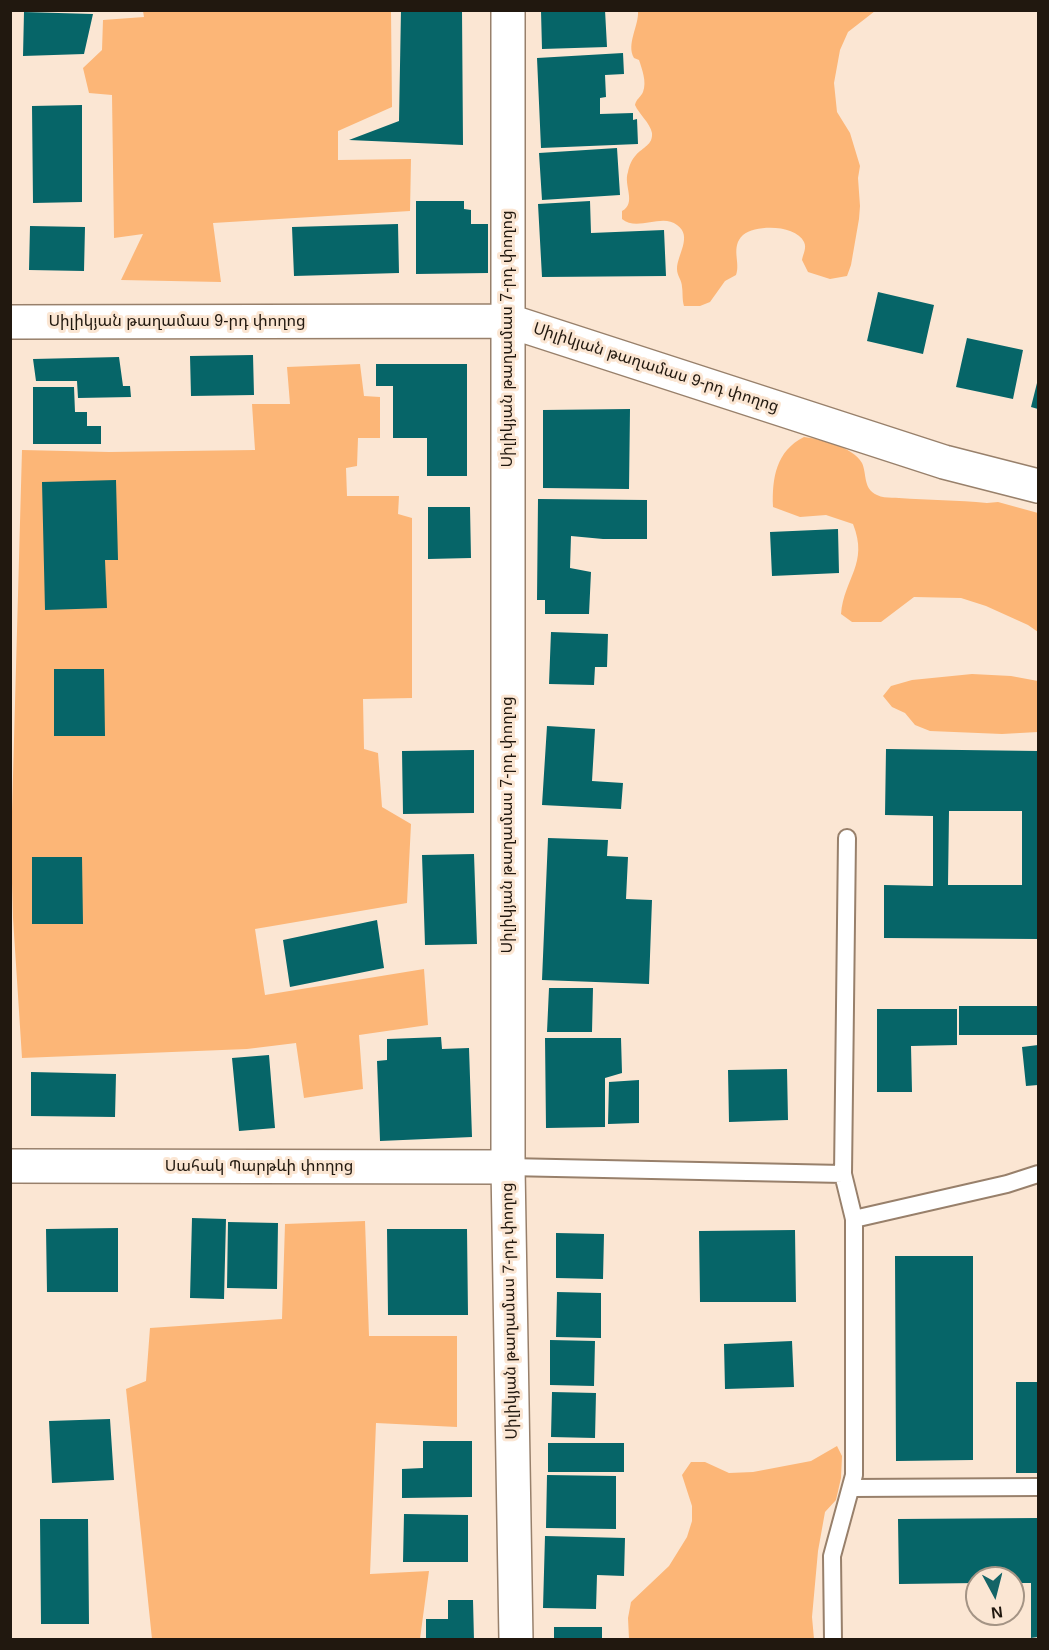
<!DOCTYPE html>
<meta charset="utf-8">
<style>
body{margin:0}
#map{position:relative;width:1049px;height:1650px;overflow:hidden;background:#fbe6d3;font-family:Arial,sans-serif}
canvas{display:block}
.frame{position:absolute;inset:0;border:12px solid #21180f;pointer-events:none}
.north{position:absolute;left:965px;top:1566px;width:60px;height:60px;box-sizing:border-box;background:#fbe6d3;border:2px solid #a49485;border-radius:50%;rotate:173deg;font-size:16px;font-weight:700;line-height:24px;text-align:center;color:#21180f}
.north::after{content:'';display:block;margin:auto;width:21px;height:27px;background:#146467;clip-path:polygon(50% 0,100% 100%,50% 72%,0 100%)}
</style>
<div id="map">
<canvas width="1049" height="1650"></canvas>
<div class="frame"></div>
<div class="north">N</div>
</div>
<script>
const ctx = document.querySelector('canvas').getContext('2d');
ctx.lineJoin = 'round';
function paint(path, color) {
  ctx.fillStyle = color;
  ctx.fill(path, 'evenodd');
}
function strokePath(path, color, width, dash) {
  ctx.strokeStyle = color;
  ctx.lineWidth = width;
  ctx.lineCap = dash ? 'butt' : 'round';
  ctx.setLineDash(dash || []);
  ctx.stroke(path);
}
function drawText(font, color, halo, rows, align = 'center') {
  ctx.font = font + ' Arial,"Noto Sans Armenian",sans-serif';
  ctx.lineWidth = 6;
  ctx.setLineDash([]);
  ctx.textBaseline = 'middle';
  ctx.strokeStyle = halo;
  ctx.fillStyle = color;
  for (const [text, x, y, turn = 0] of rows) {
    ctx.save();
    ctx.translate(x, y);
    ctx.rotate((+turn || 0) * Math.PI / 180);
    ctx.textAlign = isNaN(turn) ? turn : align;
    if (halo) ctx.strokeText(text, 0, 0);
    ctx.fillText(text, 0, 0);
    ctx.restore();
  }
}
paint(new Path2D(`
 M143,11H391L392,107L338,131V160L411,159L410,211L213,223L221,282L121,280L143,234L114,238L112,95L89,93L83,68L102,50L103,20L144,17Z
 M638,11H875L848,32L840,50L834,83L837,112L850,133L860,166L858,178L860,206L859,219L851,265L847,276L830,279L808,272L802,260C803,254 807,248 804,242C796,225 757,224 743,235C730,247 741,263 736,275L725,281L710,302L700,306H684C682,299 683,293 682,287C682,280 677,276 677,269C677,255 693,236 677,225C662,213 637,232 622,219V211C637,203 623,185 628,172C629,166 632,159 636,155C643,147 653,145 652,133C650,123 639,114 635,105C636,99 641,97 643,92C647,82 642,69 639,60L634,58C626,44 639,26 638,11Z
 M360,364L364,396L380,397V438H358L357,466L346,468L347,496H399L398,514L412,518V698L363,699L364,749L378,753L382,807L411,824L407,903L255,929L265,995L424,969L428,1025L359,1035L363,1089L304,1098L296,1043L247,1049L22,1058L13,918L11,848L22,450L109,452L255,450L252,404H290L287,367Z
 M804,437C821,439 853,447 862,463C867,474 863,489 877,495C884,499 892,497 899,498C928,500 958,500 987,503L998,502L1038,513V632L1028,625L986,606L961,598L914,597L881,622H852L841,614C844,578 869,564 853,524L826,515L800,517L773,507C772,478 776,451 804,437Z
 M972,674L1011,676L1038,681V732L1002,734L930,731L915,725L905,713L892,707L883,696L891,686L912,680Z
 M365,1221L369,1336H457V1427L376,1423L370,1574L429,1571L420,1639H152L126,1389L146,1381L150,1328L282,1319L285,1224Z
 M837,1446L842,1456L841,1478L836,1500L825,1512L818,1551L812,1617L814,1639H629L628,1618L631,1602L669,1566L687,1537L692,1521V1506L682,1475L691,1462H705L729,1473L753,1472L811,1461Z`), '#fcb677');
paint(new Path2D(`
 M401,10H462L463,145L349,140L399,121Z
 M605,10L607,47L542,49L541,11Z
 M24,12L93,14L84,54L23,56Z
 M623,53L624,74L605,75L606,97L600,98V114L633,113V120L637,119L638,144L541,148L537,58Z
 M82,105V202L33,203L32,106Z
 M617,148L620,195L542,200L539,153Z
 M416,201H464V209L471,210V224H488V273L416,274Z
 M590,201L591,233L664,230L666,276L542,277L538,204Z
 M398,224L399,273L294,276L292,227Z
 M30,226L85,227L84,271L29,270Z
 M878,292L934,305L923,354L867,341Z
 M967,338L1023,350L1013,399L956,387Z
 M253,355L254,395L191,396L190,356Z
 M119,357L123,386H130L131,397L78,398L77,381H36L33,359Z
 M376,364H467V476H427V438H393V386H376Z
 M1038,379V409L1031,407Z
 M33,387H74L75,412H87V426H101V444H33Z
 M630,409L629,489L543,488V410Z
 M116,480L118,560H105L107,608L45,610L42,482Z
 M538,499L647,500V539H603L571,536L570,568L591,572L589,614H545V600H537Z
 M428,507H470L471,558L428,559Z
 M838,529L839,573L772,576L770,532Z
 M551,632L608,634L607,667H595L594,685L549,684Z
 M54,669H104L105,736H54Z
 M547,726L595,729L592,781L623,783L621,809L542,805Z
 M886,749L1038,751V939L884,938V885L933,886V816L885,815ZM949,811H1022V885H948Z
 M474,750V813L403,814L402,751Z
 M548,838L608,840L607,856L628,857L626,899L652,900L649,984L542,980Z
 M474,854L477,944L425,945L422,855Z
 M32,857H82L83,924H32Z
 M377,920L384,968L290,987L283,940Z
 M549,988H593L592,1032H547Z
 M959,1006H1038V1035H959Z
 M877,1009H957V1045L911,1046L912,1092H877Z
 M441,1037L442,1049L469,1048L472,1137L380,1141L377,1061L387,1060V1039Z
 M545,1038H621L622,1073L605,1078V1127L546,1128Z
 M1038,1045V1085L1026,1086L1022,1047Z
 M269,1055L275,1128L239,1131L232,1058Z
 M787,1069L788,1120L729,1122L728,1070Z
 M31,1072L116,1074L115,1117L31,1116Z
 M639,1080V1123L608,1124L609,1082Z
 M192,1218L226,1219L224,1299L190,1298Z
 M228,1222L278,1223L277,1289L227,1288Z
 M118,1228V1292H47L46,1229Z
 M387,1229H467L468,1315H388Z
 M795,1230L796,1302H700L699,1231Z
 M556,1233L604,1234L603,1279L556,1278Z
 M895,1256H973V1460L896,1461Z
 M557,1292L601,1293V1338L556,1337Z
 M550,1340L595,1341L594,1386L550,1385Z
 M792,1341L794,1387L725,1389L724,1344Z
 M1016,1382H1038V1473H1016Z
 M552,1392L596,1393L595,1438L551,1437Z
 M110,1419L114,1480L52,1483L49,1421Z
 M423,1441H472V1497L402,1498V1469L423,1468Z
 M548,1443H624V1472H548Z
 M547,1475L616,1476V1529L546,1528Z
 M404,1514L468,1515V1562H403Z
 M1038,1518V1637L1031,1638V1583H1013V1578H977V1583L899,1584L898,1519Z
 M40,1519H88L89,1624H41Z
 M545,1536L625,1538L624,1576L597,1575L596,1609L543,1608Z
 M448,1600H473L474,1640H426V1619H448Z
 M554,1627H602V1640H554Z`), '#066568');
const lane = new Path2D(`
 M508,1167L843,1174L854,1219V1475L832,1556L833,1640
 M843,1174L847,838
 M854,1219L1007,1184L1038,1174
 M851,1488L1038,1487`);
const street = new Path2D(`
 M508,10V1167L516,1640
 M10,322L509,321L944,462L1038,486
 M10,1166L508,1167`);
strokePath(lane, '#98806b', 20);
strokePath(street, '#98806b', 36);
strokePath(lane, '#fff', 16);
strokePath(street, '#fff', 33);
drawText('16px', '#21180f', '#fbe6d3', [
 ["Սիլիկյան թաղամաս 9-րդ փողոց",177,322],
 ["Սիլիկյան թաղամաս 7-րդ փողոց",508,339,-90],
 ["Սիլիկյան թաղամաս 9-րդ փողոց",656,368,18],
 ["Սիլիկյան թաղամաս 7-րդ փողոց",508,825,-90],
 ["Սահակ Պարթևի փողոց",259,1167],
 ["Սիլիկյան թաղամաս 7-րդ փողոց",510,1311,-91]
]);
</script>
